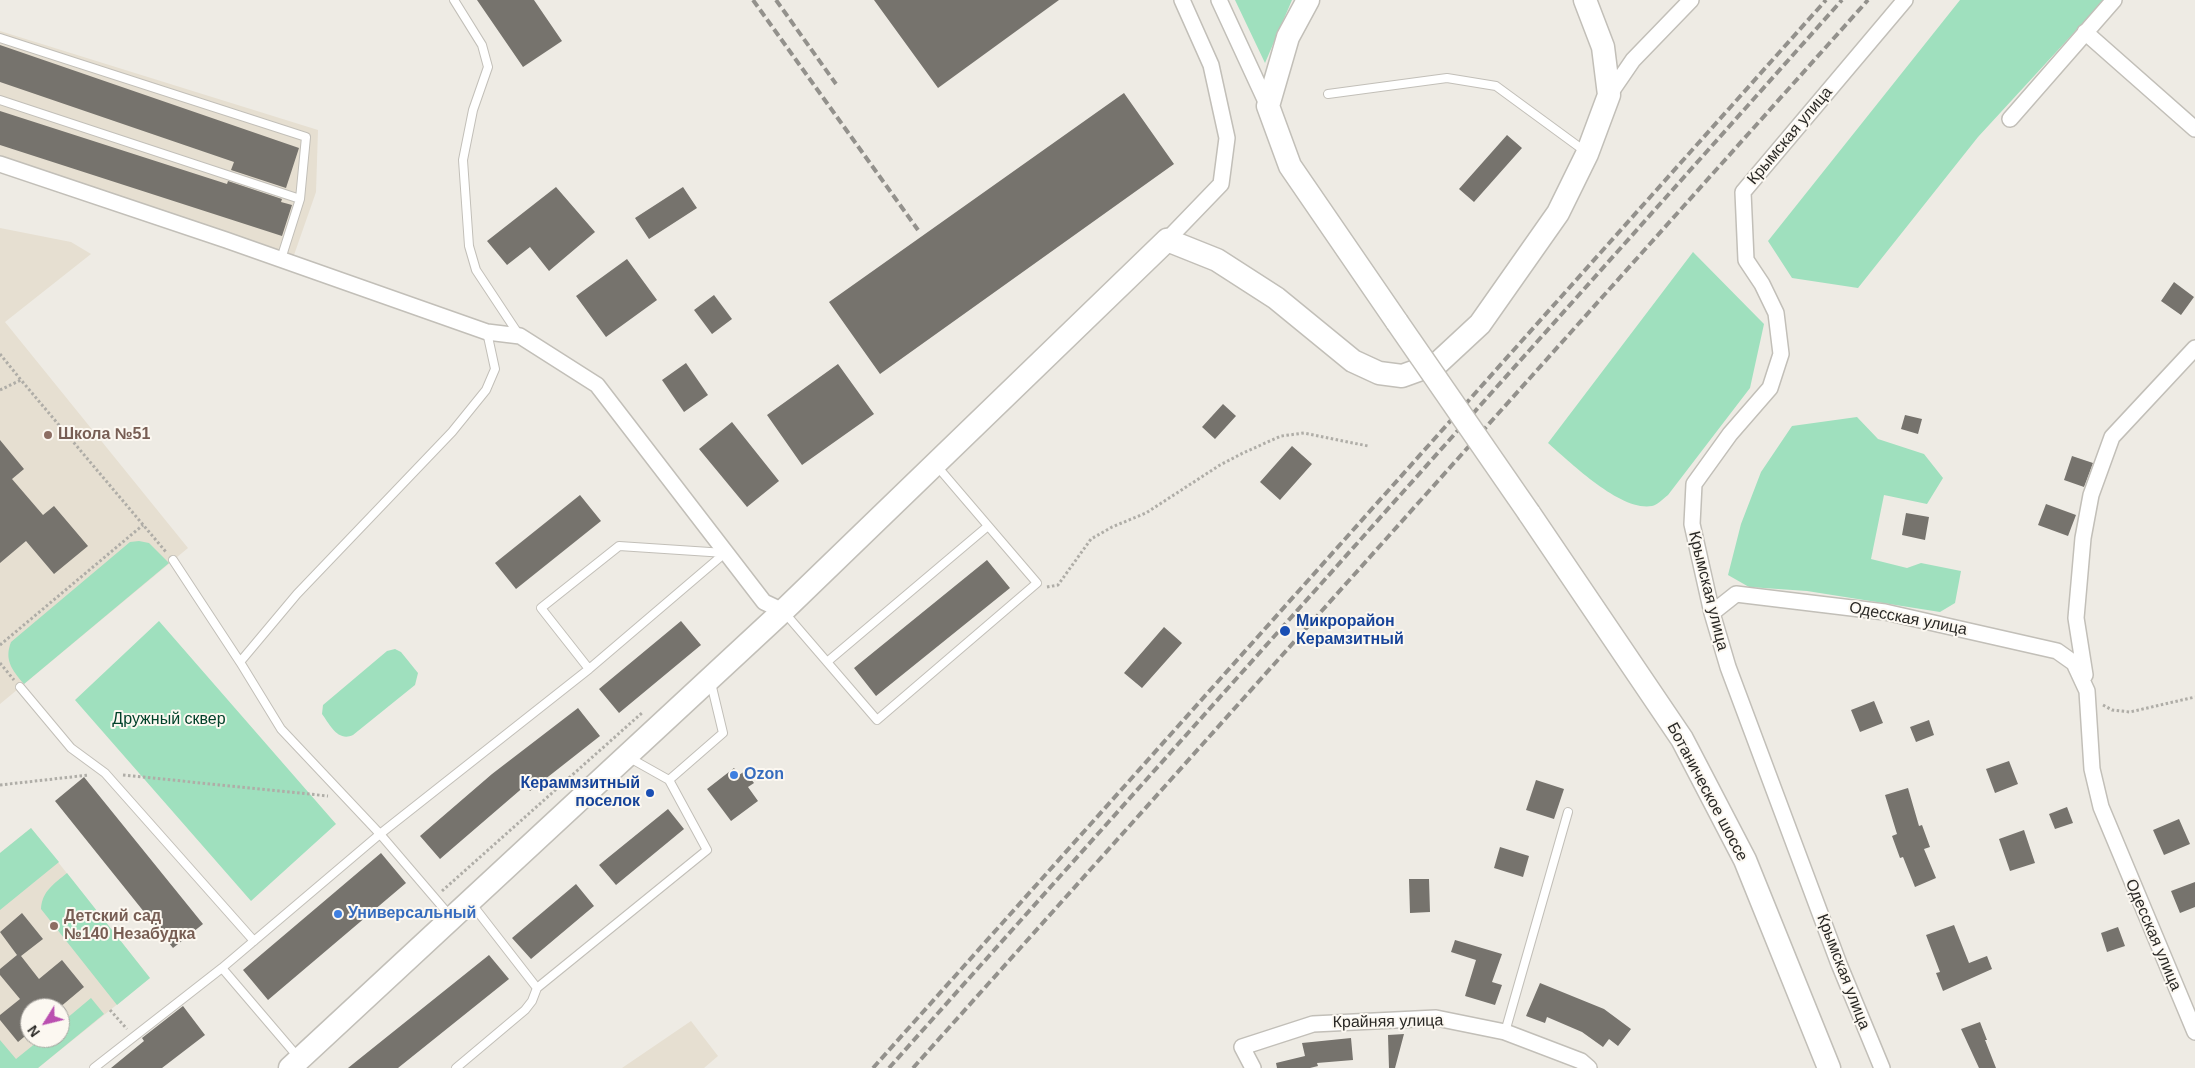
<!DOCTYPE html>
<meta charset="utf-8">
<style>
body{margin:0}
#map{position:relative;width:2195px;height:1068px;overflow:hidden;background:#eeebe4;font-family:Helvetica,sans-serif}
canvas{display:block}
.north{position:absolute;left:20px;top:998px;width:50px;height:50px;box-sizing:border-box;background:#fcf8f1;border:1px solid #a8a5a0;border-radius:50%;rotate:234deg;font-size:14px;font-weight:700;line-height:20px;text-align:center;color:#2a2926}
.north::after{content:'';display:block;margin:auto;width:18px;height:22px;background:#ba4fb0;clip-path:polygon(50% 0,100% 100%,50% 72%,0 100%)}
</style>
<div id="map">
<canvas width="2195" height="1068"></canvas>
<div class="north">N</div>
</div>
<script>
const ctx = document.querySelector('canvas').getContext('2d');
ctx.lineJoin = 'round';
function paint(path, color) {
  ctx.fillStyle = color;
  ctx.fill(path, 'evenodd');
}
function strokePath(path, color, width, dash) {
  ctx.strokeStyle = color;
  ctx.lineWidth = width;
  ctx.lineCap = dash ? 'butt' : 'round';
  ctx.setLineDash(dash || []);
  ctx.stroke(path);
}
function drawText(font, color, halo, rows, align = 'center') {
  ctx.font = font + ' Helvetica,sans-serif';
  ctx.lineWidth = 4;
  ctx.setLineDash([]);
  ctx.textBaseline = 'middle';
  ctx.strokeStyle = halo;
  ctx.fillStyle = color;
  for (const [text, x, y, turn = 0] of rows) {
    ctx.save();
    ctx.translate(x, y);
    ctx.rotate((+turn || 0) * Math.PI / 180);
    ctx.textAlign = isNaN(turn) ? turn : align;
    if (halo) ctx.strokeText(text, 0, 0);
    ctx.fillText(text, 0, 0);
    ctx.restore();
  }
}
paint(new Path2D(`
 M0,31L318,130L316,192L294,255L0,157Z
 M0,228L71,242L91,254L5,322L188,548L0,704Z
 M31,828L150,978L38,1068H0V853ZM30,1008H60V1038H30Z
 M691,1021L718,1056L704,1068H622Z`), '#e6dfd1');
paint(new Path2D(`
 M1235,0H1292L1265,63Z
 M1960,0H2104L1978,137L1858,288L1792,278L1768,241Z
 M1693,252L1764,324L1750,388L1668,495C1663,499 1657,505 1652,506C1621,512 1570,462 1548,443Z
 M1857,417L1878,439L1924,454L1943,478L1927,504L1884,495L1871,559L1907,568L1921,563L1961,571L1955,603L1940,612L1807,591L1749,587L1728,575L1741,524L1761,472L1792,426Z
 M139,541L149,543L169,563L24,684C12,670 4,660 11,642L130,542Z
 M159,621L336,824L251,901L75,700Z
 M395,649L401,652L418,673L415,685L353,735C338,742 330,725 322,714L323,705L387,651Z
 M31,828L59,862L0,910V853Z
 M67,873L150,978L117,1005L41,909C42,891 54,884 67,873Z
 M91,998L104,1014L38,1068H0V1040L16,1059L42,1038H60V1024Z`), '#9fe0be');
paint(new Path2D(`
 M477,0H534L562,41L523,67Z
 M874,0H1059L938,88Z
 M0,45L299,148L286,188L231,170L234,162L0,82Z
 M1124,93L1174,164L880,374L829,302Z
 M0,111L227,184L228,181L282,199L281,202L292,205L282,236L0,145Z
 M1507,135L1522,148L1474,202L1459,189Z
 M556,187L595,232L549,271L530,247L507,265L487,241Z
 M683,187L697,208L649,239L635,218Z
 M627,259L657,300L606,337L576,296Z
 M2174,282L2194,297L2181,315L2161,301Z
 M714,295L732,319L712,334L694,310Z
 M686,363L708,395L684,412L662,380Z
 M838,364L874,414L802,465L767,415Z
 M1223,404L1236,416L1215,439L1202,427Z
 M1905,415L1922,419L1918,434L1901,429Z
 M732,422L779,481L747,507L699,449Z
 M0,440L24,469L12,479L43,515L54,506L88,546L54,574L26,541L0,563Z
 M1292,446L1312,464L1280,500L1260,482Z
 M2072,456L2093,463L2084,487L2064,480Z
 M580,495L601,521L516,589L495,563Z
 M2046,504L2076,515L2068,536L2038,525Z
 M1906,513L1929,517L1925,540L1902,535Z
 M987,560L1010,588L876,696L854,668Z
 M681,621L701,645L619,713L599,689Z
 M1164,627L1182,643L1142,688L1124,673Z
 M1874,701L1883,723L1860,732L1851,710Z
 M578,708L600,736L530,791L526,785L440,859L420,836L492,774Z
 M1929,720L1934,735L1916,742L1910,727Z
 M2009,761L2018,784L1995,793L1986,769Z
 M734,768L739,775L745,771L754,783L748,787L758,801L731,821L707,789Z
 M84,777L203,924L173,948L55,801Z
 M1536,780L1564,789L1554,819L1526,810Z
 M1908,788L1919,826L1922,825L1930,847L1924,849L1936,878L1915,887L1903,857L1900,858L1892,836L1897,834L1885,795Z
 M2067,807L2073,823L2055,829L2049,814Z
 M668,809L684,829L616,885L599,865Z
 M2179,819L2190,844L2164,855L2153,830Z
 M2024,830L2035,863L2010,871L1999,839Z
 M1500,847L1529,856L1523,877L1494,868Z
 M381,853L406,883L268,1000L243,970Z
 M1409,879H1429L1430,912L1410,913Z
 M2195,882V907L2180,913L2171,891Z
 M576,884L594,906L531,959L512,938Z
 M22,913L43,939L21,956L39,979L62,960L84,987L59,1008H30V1032L18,1042L0,1020V1015L20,999L0,975V969L17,955L0,932Z
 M1954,925L1969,963L1987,956L1992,969L1943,991L1936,973L1940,972L1926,935Z
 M2118,927L2125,946L2107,952L2101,933Z
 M1455,940L1502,954L1492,982L1502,985L1495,1005L1465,996L1476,960L1451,952Z
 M489,955L509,979L398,1068H348Z
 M1540,983L1604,1009L1631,1029L1618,1046L1609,1039L1603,1047L1582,1032L1547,1017L1545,1023L1526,1016Z
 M183,1006L205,1035L162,1068H111L144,1041L142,1038Z
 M1980,1022L1987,1040H1985L1996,1068H1979L1961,1029Z
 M1404,1034L1395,1068H1389L1388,1035Z
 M1351,1038L1353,1060L1317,1063L1318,1066L1310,1068H1277L1276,1063L1305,1056L1302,1043Z`), '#76736d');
const lane = new Path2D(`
 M454,0L482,45L488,67L473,110L463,160L469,246L476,270L519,335
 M0,38L306,137L300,199
 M1328,94L1447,78L1496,86L1586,152
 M0,100L300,199L281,259
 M173,560L240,662L281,729L380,834L589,669L725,553
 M784,612L877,720L1037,583L936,465
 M240,662L297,594L452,432L486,390L495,369L487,332
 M827,662L988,526
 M589,669L541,608L619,546L725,553
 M20,687L71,748L105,773L254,941
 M628,757L669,780L723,733L711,683
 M471,903L537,988L707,850L669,780
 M1505,1032L1568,812
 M298,1057L222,968L380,834L451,917
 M94,1068L222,968
 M456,1068L525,1010L532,1001L537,988`);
const street = new Path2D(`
 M1219,0L1268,106
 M2085,32L2195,129
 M1609,95L1633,60L1691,0
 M2010,119L2114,0
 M0,164L226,240L487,332L520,336L597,385L764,602L783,611
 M1167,240L1221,184L1227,138L1211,65L1182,0
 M1712,613L1736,594L1885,612L2057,651L2074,663L2087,691L2092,769L2101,807L2195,1032
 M2085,675L2076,618L2083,538L2091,495L2112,437L2195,348
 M1253,1068L1242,1047L1313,1024L1436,1018L1505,1032L1581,1061L1589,1068
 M1882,1068L1839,964L1728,667L1712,613L1692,524L1694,484L1730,434L1770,388L1781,354L1776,313L1762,284L1746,260L1743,192L1905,0`);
const secondary = new Path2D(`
 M1308,0L1288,37L1268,106L1290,166L1397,322
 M1529,513L1682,739L1745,860L1829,1068
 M290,1068L783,611L1167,240L1217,260L1276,298L1353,361L1379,373L1402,376L1438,363L1480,324L1558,213L1587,154L1609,95L1603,47L1585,0`);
strokePath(lane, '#c2bfb8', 10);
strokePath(street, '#c2bfb8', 18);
strokePath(secondary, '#c2bfb8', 25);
strokePath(new Path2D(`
 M0,354L21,380
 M0,390L21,380L166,552
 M1047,587L1058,585L1091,539L1112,527L1146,513L1220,465L1243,453L1281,436L1304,433L1368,446
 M0,645L143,525
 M0,663L14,680
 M2103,705L2112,710L2130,712L2195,697
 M123,775L328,796
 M0,785L89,775
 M442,891L643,712
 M110,1010L127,1029`), '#afada7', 3, [2.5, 2.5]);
strokePath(lane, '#fff', 8);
strokePath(street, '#fff', 15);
strokePath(secondary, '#fff', 22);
strokePath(new Path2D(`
 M753,0L918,230
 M776,0L836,84
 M873,1068L1826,0
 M889,1068L1842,0
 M913,1068L1868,0`), '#93918c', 4, [8, 4]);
const secondaryBridge = new Path2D(`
 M1397,322L1529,513`);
strokePath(secondaryBridge, '#c2bfb8', 25, []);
strokePath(secondaryBridge, '#fff', 22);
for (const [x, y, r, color] of [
 [48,435,5,"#8d6e63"],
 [1285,631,6,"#1a4fb4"],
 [734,775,5,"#3f7fe0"],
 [650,793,5,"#1a4fb4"],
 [338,914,5,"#3f7fe0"],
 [54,926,5,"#8d6e63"]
]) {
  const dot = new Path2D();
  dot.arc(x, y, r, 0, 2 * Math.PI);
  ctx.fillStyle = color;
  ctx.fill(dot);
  strokePath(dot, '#fcf8f1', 2);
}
drawText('16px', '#2a2926', '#fcf8f1', [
 ["Крымская улица",1790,136,-50],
 ["Крымская улица",1708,591,76],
 ["Одесская улица",1908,619,11],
 ["Ботаническое шоссе",1707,792,62],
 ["Одесская улица",2153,935,67],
 ["Крымская улица",1843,972,69],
 ["Крайняя улица",1388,1022,-1]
]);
drawText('bold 16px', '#785e54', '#fcf8f1', [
 ["Школа №51",58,435],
 ["Детский сад",64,917],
 ["№140 Незабудка",64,935]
], 'left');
drawText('bold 16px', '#164399', '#fcf8f1', [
 ["Микрорайон",1296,622],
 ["Керамзитный",1296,640],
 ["Кераммзитный",640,784,"right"],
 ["поселок",640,802,"right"]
], 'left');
drawText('16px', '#01422a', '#fcf8f1', [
 ["Дружный сквер",169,720]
]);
drawText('bold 16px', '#366cbe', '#fcf8f1', [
 ["Ozon",744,775],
 ["Универсальный",348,914]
], 'left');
</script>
